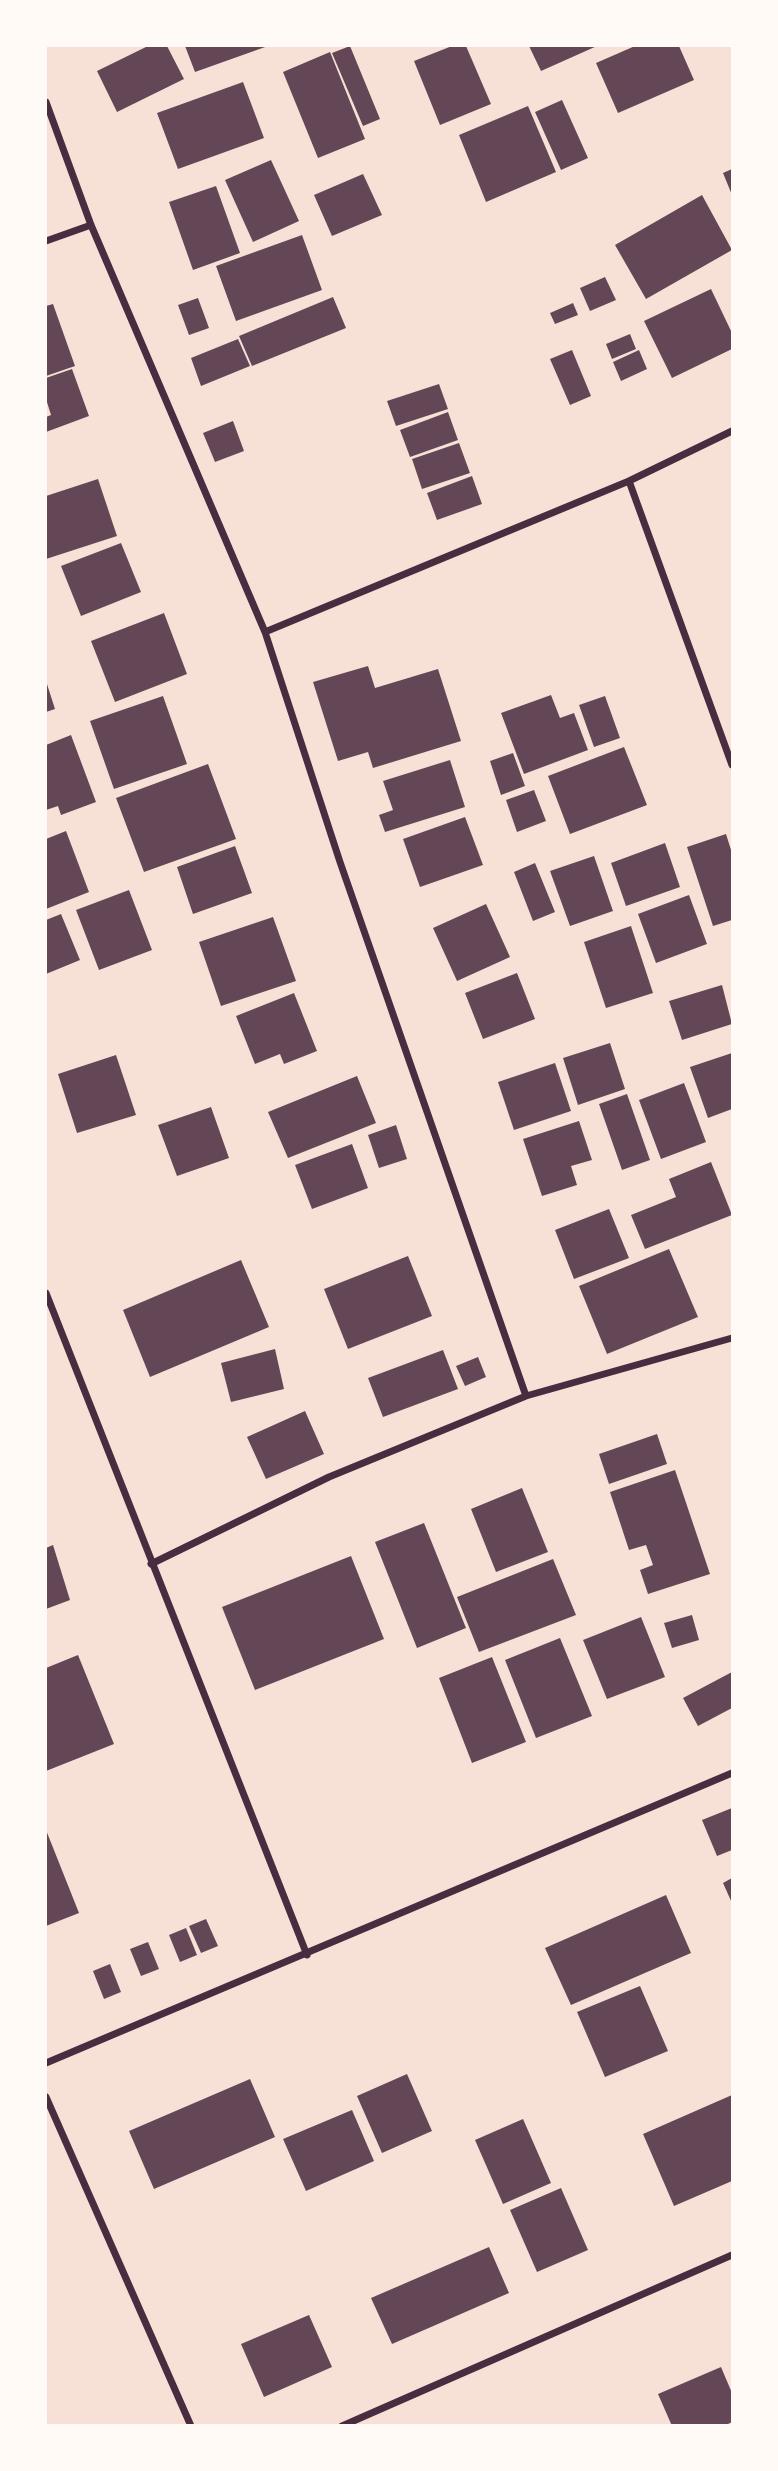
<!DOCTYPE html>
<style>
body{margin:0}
#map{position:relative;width:778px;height:2471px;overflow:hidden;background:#f7e1d7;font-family:"Asap Condensed",sans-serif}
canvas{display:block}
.frame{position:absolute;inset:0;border:47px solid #fffaf5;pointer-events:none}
</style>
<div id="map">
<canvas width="778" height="2471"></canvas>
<div class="frame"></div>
</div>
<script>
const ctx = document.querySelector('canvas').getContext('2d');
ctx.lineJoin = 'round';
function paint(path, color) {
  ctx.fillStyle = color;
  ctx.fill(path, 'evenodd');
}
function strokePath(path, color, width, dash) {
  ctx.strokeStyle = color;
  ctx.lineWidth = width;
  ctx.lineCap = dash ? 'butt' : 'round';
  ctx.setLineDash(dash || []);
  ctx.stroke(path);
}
paint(new Path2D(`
 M148,46H167L184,79L117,112L97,71Z
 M185,46H268L195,72Z
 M350,46L380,119L363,126L332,53Z
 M452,46H466L491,104L440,125L414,61Z
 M529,46H597L541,71Z
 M635,46H679L694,80L618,113L596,63Z
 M330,52L365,139L318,158L283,72Z
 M243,82L264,138L178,169L157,113Z
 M562,100L588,158L561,170L535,112Z
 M528,106L556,172L486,202L459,135Z
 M271,160L299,221L253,242L225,180Z
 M732,169V195L723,173Z
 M363,174L382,215L332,236L314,195Z
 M216,186L240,253L193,270L169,202Z
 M702,195L732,250L646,299L615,245Z
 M302,235L322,290L236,321L216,266Z
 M605,277L616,300L590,311L580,288Z
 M711,289L732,333V349L672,378L644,321Z
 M333,297L346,328L252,366L239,336Z
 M198,298L209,328L189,335L178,305Z
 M573,303L578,315L555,324L550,313Z
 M53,304L75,366L46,376V306Z
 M630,334L636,349L612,359L606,344Z
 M238,339L250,366L201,386L191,358Z
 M572,350L591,396L570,405L550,359Z
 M639,350L647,369L621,381L613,362Z
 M72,369L89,416L46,432V417L51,415L46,399V378Z
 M439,384L448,409L396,426L387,401Z
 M448,412L458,440L410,457L400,430Z
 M233,421L244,451L215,462L203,433Z
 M459,443L470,473L422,489L412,459Z
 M472,476L482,504L437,520L427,493Z
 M98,479L117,536L46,559V496Z
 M121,543L141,592L81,616L61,566Z
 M164,613L187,674L115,702L91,641Z
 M368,666L375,688L438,669L461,741L373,768L368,752L338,761L313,682Z
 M46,681L55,709L46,712Z
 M551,695L560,718L574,713L588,750L524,774L501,713Z
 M163,696L187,764L114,789L90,721Z
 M605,696L620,738L594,747L579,705Z
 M71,735L96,802L61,815L58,806L46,810V745Z
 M624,747L647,805L570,834L548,776Z
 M513,753L525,786L501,795L490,761Z
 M450,760L465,807L385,832L379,815L393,810L383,781Z
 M208,764L236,839L144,872L116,798Z
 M534,790L546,821L517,832L506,800Z
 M465,817L483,865L420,887L403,839Z
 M66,831L89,892L46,909V839Z
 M726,834L732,853V920L713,926L687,847Z
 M665,843L680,887L626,906L611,863Z
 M235,846L252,893L193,914L177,867Z
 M594,856L613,911L570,926L550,871Z
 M535,863L555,912L533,921L514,872Z
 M129,890L152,950L99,970L76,910Z
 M689,895L707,944L656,963L638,914Z
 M486,904L510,957L457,981L433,928Z
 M61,914L80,960L46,974V920Z
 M273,917L296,981L221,1006L199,942Z
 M631,926L653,993L606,1008L584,942Z
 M517,973L535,1019L483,1039L465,993Z
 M722,985L732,1024L682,1040L669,1001Z
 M294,993L317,1051L284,1064L280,1054L255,1064L236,1016Z
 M610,1043L625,1089L578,1105L563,1058Z
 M732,1053V1109L708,1118L690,1067Z
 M116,1055L136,1115L77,1133L58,1074Z
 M555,1063L571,1111L514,1130L498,1082Z
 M357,1076L376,1123L288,1158L268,1112Z
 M684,1083L706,1142L661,1159L639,1100Z
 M627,1094L650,1160L622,1170L599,1104Z
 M211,1107L229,1158L177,1176L158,1125Z
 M579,1121L592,1160L571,1166L577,1185L542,1196L523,1139Z
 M396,1125L407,1159L379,1168L368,1135Z
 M352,1144L368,1188L312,1209L295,1165Z
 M711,1162L732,1215L645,1249L631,1215L676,1197L669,1179Z
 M609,1209L629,1258L574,1279L555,1230Z
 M669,1249L698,1317L607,1354L579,1286Z
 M408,1256L432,1316L348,1349L324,1289Z
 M241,1260L269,1327L150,1377L123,1310Z
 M275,1349L284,1389L231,1402L221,1363Z
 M443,1350L458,1389L383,1417L368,1378Z
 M478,1357L486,1377L465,1386L456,1366Z
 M305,1411L324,1454L266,1479L247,1437Z
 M657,1434L667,1464L609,1484L599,1454Z
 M675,1470L710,1574L648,1594L640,1570L653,1565L646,1545L629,1550L610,1492Z
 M522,1488L548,1552L496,1572L471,1509Z
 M424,1523L466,1628L417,1648L375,1542Z
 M53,1545L70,1600L46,1609V1548Z
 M351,1556L384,1639L255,1690L222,1607Z
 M553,1559L576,1615L479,1652L457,1597Z
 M692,1615L699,1640L672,1648L664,1623Z
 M641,1617L665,1677L607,1699L583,1640Z
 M560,1638L592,1716L536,1738L505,1660Z
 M78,1655L114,1744L46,1771V1668Z
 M492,1657L526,1742L472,1763L439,1678Z
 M732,1672V1708L698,1726L683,1698Z
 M732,1808V1850L717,1856L702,1820Z
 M46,1830L79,1913L46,1926Z
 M732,1878V1903L723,1883Z
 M666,1895L691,1953L571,2005L545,1948Z
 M206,1919L218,1946L201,1953L189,1926Z
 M186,1928L197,1955L180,1962L169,1935Z
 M148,1942L159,1969L141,1976L130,1949Z
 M110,1964L121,1992L104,1999L93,1971Z
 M640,1986L668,2051L605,2077L577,2012Z
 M407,2074L432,2131L382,2153L357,2096Z
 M250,2079L275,2137L154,2189L129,2131Z
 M732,2095V2181L674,2206L643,2134Z
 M352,2110L374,2161L306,2191L283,2139Z
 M523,2119L551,2183L503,2204L475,2140Z
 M561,2188L588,2250L537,2272L510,2210Z
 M489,2247L509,2293L392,2344L371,2298Z
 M309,2315L332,2367L264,2397L241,2344Z
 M721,2367L732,2393V2422L724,2426H672L658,2394Z`), '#644757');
strokePath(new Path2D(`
 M46,102L91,225L265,632L340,862L526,1396
 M46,241L91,225
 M629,481L732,765
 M265,632L629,481L732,431
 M46,1293L307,1955
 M151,1564L329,1477L526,1396L732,1338
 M46,2063L732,1773
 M46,2097L191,2426
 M342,2426L732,2255`), '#4a2c40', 7);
</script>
